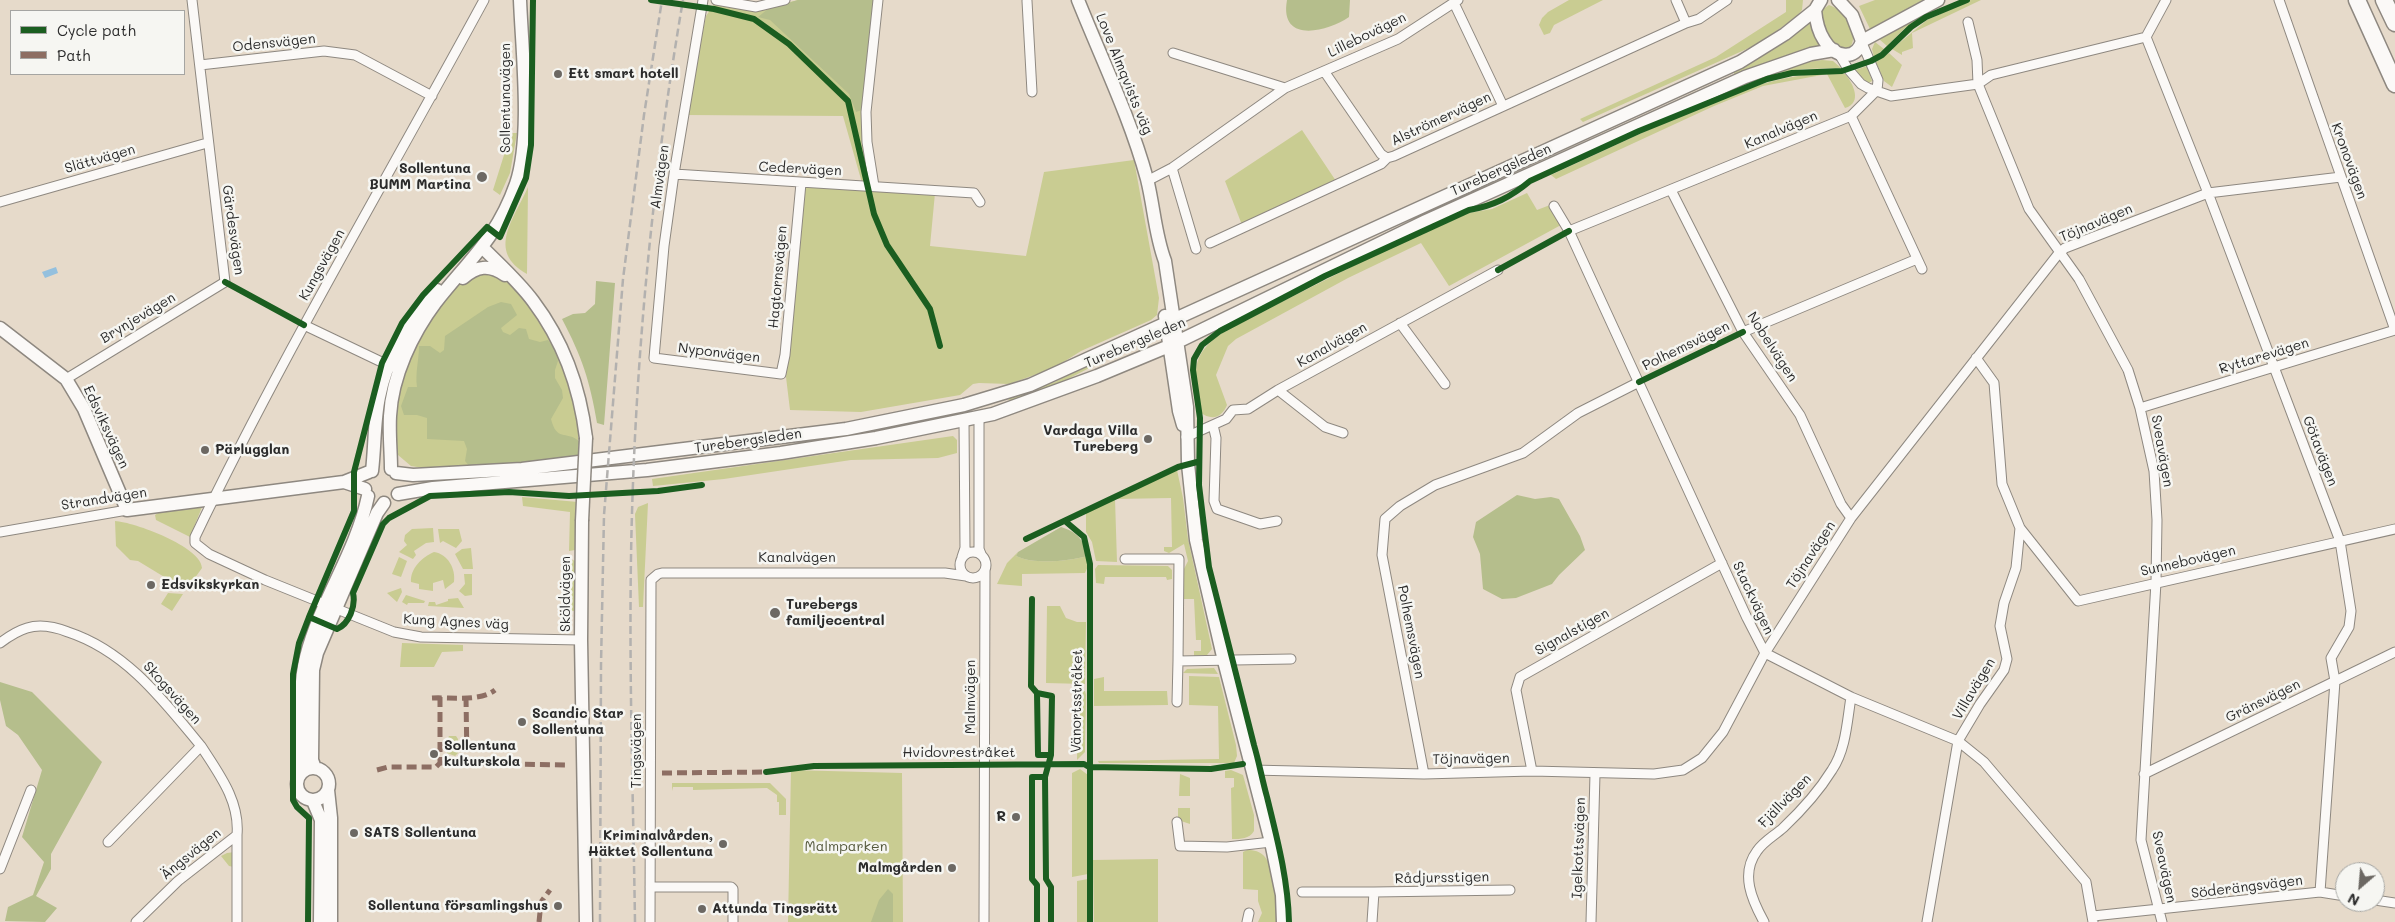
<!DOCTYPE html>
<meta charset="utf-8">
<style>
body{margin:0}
#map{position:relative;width:2395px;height:922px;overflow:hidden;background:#e6daca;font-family:Mali,sans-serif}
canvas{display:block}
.legend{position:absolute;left:10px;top:10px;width:175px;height:65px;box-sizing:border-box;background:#f6f6f2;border:1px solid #a5a5a2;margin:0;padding:6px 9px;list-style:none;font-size:15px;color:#2b2b2b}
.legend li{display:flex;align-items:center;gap:10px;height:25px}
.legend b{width:25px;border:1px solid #a5a5a2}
.north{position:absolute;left:2335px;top:862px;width:50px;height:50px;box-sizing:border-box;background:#f6f6f2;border:1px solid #a5a5a2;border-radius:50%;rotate:207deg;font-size:14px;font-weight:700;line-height:20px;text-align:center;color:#2b2b2b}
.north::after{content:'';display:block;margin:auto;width:18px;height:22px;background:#6c6863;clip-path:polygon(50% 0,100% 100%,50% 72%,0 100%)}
</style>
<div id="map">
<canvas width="2395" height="922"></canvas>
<ul class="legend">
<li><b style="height:6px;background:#1b5e20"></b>Cycle path</li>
<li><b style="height:6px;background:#8d6e63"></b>Path</li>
</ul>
<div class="north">N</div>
</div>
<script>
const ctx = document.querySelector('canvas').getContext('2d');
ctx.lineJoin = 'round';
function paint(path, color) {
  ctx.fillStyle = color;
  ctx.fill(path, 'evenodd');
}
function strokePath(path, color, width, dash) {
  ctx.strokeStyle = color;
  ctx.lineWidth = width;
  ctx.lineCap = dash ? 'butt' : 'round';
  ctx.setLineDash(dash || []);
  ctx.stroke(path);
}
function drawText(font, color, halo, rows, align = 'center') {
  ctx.font = font + ' Mali,sans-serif';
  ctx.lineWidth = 5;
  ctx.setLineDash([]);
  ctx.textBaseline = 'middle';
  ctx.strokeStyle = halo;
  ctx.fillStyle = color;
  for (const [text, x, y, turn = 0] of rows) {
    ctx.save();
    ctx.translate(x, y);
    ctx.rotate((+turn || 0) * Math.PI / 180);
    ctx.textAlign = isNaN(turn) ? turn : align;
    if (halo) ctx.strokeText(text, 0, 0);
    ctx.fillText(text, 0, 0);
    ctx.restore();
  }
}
paint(new Path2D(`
 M798,0L862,110L871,183H862L843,116L686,115L706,16L714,4L753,11Z
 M1569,0H1603L1554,25L1550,33L1544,35L1539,25L1542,18L1548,12Z
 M1786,0H1803L1802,10L1796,17L1758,44L1583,122L1580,119L1716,57L1786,12Z
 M1875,0H1923L1870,29L1859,6Z
 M1971,0H1981L1912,33L1913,48L1902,52V55L1892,49L1927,20Z
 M1829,5C1845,10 1861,35 1849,49C1831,53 1820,25 1822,10Z
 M1928,12L1905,28L1887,46L1879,39Z
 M1811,22L1821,47L1786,56L1735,75L1733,72L1769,52Z
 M1875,42L1884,49L1874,57L1872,49Z
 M1889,53L1902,65L1892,87L1884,81L1876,62Z
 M1822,60L1833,61L1841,68L1803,69L1776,73L1808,62Z
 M1867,66L1872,81L1867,84L1853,71Z
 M1823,73L1845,74C1853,83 1863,103 1845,108L1827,74L1763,86L1714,106L1556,179L1551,175C1587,158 1623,142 1659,125C1712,101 1764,77 1823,73Z
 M1302,130L1336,181L1242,225L1225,181Z
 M513,133H517L510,173L500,195L493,190L510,136Z
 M1134,160L1159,298L1157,315L1151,320L1081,351L1054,368L1009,384L979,383L973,384L960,395L861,412L790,410L786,377L804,187L810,185L935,193L930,246L1026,256L1044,172Z
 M528,187L527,274C486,251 514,219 528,187Z
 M1527,193L1537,210L1550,205L1561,225L1449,286L1421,243L1348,278L1236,339L1228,346L1216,375L1227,405C1222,418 1211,421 1200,412C1195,370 1188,356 1226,330L1369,258L1469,213L1492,209Z
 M478,271C485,273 495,273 501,277C511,283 519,295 527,304C562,348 582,401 578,457L436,470L411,466L398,455C382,403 427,294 478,271Z
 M1098,359L1099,363L1064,381L1010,403L1008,398L1055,382Z
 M953,436L957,440V453L938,458L851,460L724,479L653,486L652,479Z
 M1177,470L1183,498L1188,539L1212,649L1207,655L1194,656V651H1201V640H1196L1194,599H1183L1184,569L1188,561L1184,544L1169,553L1164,551V547H1172L1171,498L1115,499L1117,562L1096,561L1092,542L1086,532V511Z
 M522,497L578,502L575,550L569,551L570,512L523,506Z
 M648,503L643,607H639L635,514L638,507Z
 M199,507H202L190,537L156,520L155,515L158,513Z
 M115,521C134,522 202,547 202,568L187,589H184L138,561L130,560L116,546Z
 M433,528L434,542L426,543L414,551L416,555L413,559L399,552L407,545L404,541L405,535L412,529Z
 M438,529H459L462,541L456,548L443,541L440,543Z
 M471,548L473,569H463L455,554L462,549Z
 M434,552C448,554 456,569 454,582L445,589L443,580L433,583V591L419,589V584L411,582C410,569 422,557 434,552Z
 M1018,552L1016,556C1035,565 1068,561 1088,556V566L1085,573L1022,574V586L997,584L1007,563Z
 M399,557L407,561L401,577L392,574Z
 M569,559L576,561L574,611H569Z
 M1098,565L1168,566L1172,570V579L1167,580L1166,577H1105L1104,584L1096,583L1095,569Z
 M464,574H472V595L465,596L459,591L465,584Z
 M401,588L402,592L397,602L387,593Z
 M168,593L183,594L172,611L161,604Z
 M406,595L425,601L424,603H408L407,605L402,602Z
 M458,598L464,608L428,606L429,602H435L436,605L448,601V599Z
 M1047,606H1060L1066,618L1077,622H1086L1085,684L1046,683Z
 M402,643L463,645V651L442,652L434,667H400Z
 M1214,668L1218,674L1183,673L1187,669Z
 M1189,676L1219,677L1236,745L1237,756L1234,763H1099L1098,761L1219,759L1218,706L1189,705Z
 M1104,677V691H1167L1168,705L1094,706V679Z
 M1078,691H1085L1086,695L1085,746V752L1077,760Z
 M449,736H456L458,739V753L455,756L447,753V740Z
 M1080,769L1088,775V874L1072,877V773Z
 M791,770L902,773L903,922H788Z
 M1231,770L1243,775L1254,815V831C1249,839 1241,839 1232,839L1231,788L1234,787V778H1225V771Z
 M1180,774L1190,778V796H1179Z
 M672,783H770L786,799V815H779V802H777V795L767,788L693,790V787H673L672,791Z
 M1178,808H1190V824L1178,820Z
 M1247,850C1254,850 1260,851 1265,857C1275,869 1277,906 1278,922H1258L1262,913L1258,901V890L1243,889V852Z
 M235,852L234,867L229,866L221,856L227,853Z
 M1158,859V922H1094L1093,860Z
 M1088,879L1089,922H1077V881Z`), '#c9cc92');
paint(new Path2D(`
 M798,0H875L862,110L856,112L849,94L770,20L758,17L768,9Z
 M1287,0H1350L1349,17C1327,32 1279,44 1287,0Z
 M596,281L615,283L604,425L597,423C590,381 582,357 562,319L573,314L585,313L595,304Z
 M501,302L511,304L517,315L501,328L503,332L510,335L519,328L526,329L529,339L540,342L548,340L555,350L558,361L555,370V378L562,390L563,398L551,419C557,442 565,430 579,441L578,457L471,468L465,461L467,449L464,441L427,439V418L417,415H404L401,406L408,387H417C415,373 419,360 419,346H430L440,353L444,350L445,336L488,307Z
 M1517,495L1535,499L1551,497L1559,499L1580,536L1585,550L1559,575L1552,584L1516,598L1502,599L1483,589L1480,554L1473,537L1476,522Z
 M1061,527C1077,532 1083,539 1088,556C1068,561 1035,565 1016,556L1018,552Z
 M0,682L32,692L102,762L51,854V869L36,896L57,908L45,922L5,921L8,907L33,895L44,862L22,837L42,770L18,735L6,726L0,700Z
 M888,889L893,894V922H871L879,900Z`), '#b5be8c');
paint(new Path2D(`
 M56,267L58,273L45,278L42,272Z`), '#94c0de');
const street = new Path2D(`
 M484,0C387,179 283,354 195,537V543L209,554L265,580L394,632L421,637L581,640
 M703,0L674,174L664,246L654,358L781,374L785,355L801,183
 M716,0L756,7L785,0
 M1454,0V3L1503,106
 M2279,0L2395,330
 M1027,1L1032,92
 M1968,22L1977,60L1978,84L2029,209L2079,279L2128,370L2140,408L2154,471L2157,520L2156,582L2141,840L2162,922
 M1686,23L1699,19L1727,0
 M2146,37L2208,193L2340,541L2351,611L2349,627L2331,658L2335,681L2320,892
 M1862,43L1878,80L1877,90
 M1173,53L1285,88
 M1839,54L1848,69L1861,84L1868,88L1891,96L1978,84L1991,75L2146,37L2166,0
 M200,65L324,51L355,55L432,96
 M1324,71L1381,154L1387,158
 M1851,116L1922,269
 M1172,168L1196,249
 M674,174L974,193L980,202
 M1147,181L1172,168L1285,88L1398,39L1458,0
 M874,186L867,142L866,112L878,0
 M1671,190L1743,332L1800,415L1841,504L1851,518
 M0,202L207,143
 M1554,206L1569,231L1747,618L1765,653L1851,697L1958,741L1984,762L2086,882L2093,922
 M1569,231L1851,116L1877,90
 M1210,243L1381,164L1387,158L1394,156L1686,23L1676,0
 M1400,323L1445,384
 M304,325L392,367
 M1743,332L1917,259
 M66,379L225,282L192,0
 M1278,390L1325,427L1343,433
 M2140,408L2395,330
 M979,419V549L981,554
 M1213,425L1216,438L1214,501L1217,509L1260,524L1277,521
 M1186,437L1226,419L1233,410L1248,409L1278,390L1498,270
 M2020,528L2078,601L2395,529
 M0,532L127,510
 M960 565a13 13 0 1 1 26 0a13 13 0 1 1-26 0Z
 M962,557L965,548L964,422
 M1125,559H1179L1178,661L1291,659
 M0,643C8,637 17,631 27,628C40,624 55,627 68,632C126,651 163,700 201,746L108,842
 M1177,702L1178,661
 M1252,770L1424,774L1532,771L1654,774L1683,770L1702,758L1723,732L1765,653L1851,518L2059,253L2065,248L2208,193L2341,177
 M1532,771L1516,690L1520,677L1722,563
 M1424,774L1382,555L1385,519L1400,506L1435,485L1523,453L1578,413L1639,382
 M2144,774L2395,652
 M1177,822L1180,846L1227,847L1271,842
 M237,835V922
 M0,869L31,790
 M650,887H731L733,889V922
 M1302,892H1374L1372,922
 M1374,892L1510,890
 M2375,900L2395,903
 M2093,916L2320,892L2345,896
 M136,922L178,881L237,835C240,801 219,774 201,746
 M650,922L651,580L658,574L662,573H945L966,576
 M984,922L985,570
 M1247,922L1249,913
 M1591,922L1595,774
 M1764,922C1752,900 1740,874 1757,851C1764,841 1774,836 1783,828C1801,811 1819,791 1832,770C1846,749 1847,722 1851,697
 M1927,922L1958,741L1980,704L2004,670L2007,659L2000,626L2004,603L2016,568L2020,528L2002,484L1994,383L1976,358`);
const secondary = new Path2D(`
 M1078,0C1102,60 1130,117 1147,179C1154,207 1155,235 1165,261L1187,407L1188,464L1196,540L1224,661L1271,842L1282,895L1283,922
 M1821,0L1815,10C1816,21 1818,31 1824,40C1834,57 1856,62 1862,41L1852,15L1838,0
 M1862,41L1938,0
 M483,248C500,265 519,282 533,301C564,342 580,387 586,438
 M463,278C477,266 489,264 505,275
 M1165,316L1179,411L1183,425
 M0,328L66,379L84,409L127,510L344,482L369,472
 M391,469C391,452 389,434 390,416C392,376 412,334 436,302C469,260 497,238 516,184C532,137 522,52 520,0
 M372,471C375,446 374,421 379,397C387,356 409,321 437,290
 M396,473L413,475L522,469L846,429L964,405L1030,385L1740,62L1785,34L1815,10
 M344,482L365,489
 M398,494L433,488L647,470L781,453L876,438L993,414L1097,376L1169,346L1426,221L1745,77L1811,54L1834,50
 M582,521L581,640L586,922
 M297 784a16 16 0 1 1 32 0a16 16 0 1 1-32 0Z
 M315,768L312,760L313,670L317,653L377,513L384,503
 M301,773C303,736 297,692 306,657C320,601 356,553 368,496
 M328,790L331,818V922
 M313,801L321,820L320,922`);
const highway = new Path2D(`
 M2357,0L2395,84
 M2384,0L2395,23`);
strokePath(street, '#8e8880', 11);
strokePath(secondary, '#8e8880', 15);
strokePath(highway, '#8e8880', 19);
strokePath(street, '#fbf9f7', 9);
strokePath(secondary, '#fbf9f7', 12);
strokePath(highway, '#fbf9f7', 16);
strokePath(new Path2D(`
 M600,922L601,665L604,515L623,279L644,115L662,0
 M635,922C633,786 628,649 632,513C637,341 654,169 683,0`), '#b3b1af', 2.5, [8, 4]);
const secondaryBridge = new Path2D(`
 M582,521L586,438`);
strokePath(secondaryBridge, '#8e8880', 15, []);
strokePath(secondaryBridge, '#fbf9f7', 12);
strokePath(new Path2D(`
 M440,697V763
 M466,697L467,763
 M432,698C451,697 480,702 495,690
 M377,770L388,767H436L440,763L568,765
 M662,773L766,772
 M539,922L541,902L550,890`), '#8d6e63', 5, [10, 5]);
strokePath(new Path2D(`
 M651,0L714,9L754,19L789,44L848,101L874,214L887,245L930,309L940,346
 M1498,270L1569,231
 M225,282L304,325
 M1639,382L1743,332
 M1065,521L1084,537L1090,564V922
 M1026,539L1178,467L1197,462
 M1032,599L1031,686L1037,693L1038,755H1051L1045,777H1032V879L1037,885V922
 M309,617L337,629C349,624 356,606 353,593L383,524L389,518L430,496L509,492L569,496L658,491L702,485
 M1037,693L1052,696L1051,755
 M766,772L814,766L1084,764L1089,767L1211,769L1243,764
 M1045,777L1046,879L1051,887V922
 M308,922L309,818L297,807L293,800V674L299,643L309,617L354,511V472L382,363L402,323L423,295L487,227L500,237L526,178L531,145L533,0
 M1289,922C1288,879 1277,838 1267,797C1262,779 1259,762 1254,745L1209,567L1199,485L1200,418L1193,370L1194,359L1202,345L1220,331L1325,276L1469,210C1493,206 1511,197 1530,181L1639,131L1767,79L1792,73L1842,71L1871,61L1882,55L1911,27L1926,17L1967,0`), '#1b5e20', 6);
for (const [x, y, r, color] of [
 [558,74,5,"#6c6863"],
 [482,177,6,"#6c6863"],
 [1148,439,5,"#6c6863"],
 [205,450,5,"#6c6863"],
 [151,585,5,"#6c6863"],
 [775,613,6,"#6c6863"],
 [522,722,5,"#6c6863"],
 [434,754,5,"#6c6863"],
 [1016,817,5,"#6c6863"],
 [354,833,5,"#6c6863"],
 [723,844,5,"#6c6863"],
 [952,868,5,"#6c6863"],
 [558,906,5,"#6c6863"],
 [702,909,5,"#6c6863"]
]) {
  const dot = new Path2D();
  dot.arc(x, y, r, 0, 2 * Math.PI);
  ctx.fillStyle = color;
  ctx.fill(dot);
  strokePath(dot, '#f6f6f2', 2);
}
drawText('14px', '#2b2b2b', '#f6f6f2', [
 ["Lillebovägen",1367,35,-26],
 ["Odensvägen",274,43,-6],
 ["Love Almqvists väg",1124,74,68],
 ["Sollentunavägen",506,98,-90],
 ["Alströmervägen",1441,119,-25],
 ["Kanalvägen",1781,130,-23],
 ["Slättvägen",100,159,-16],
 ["Kronovägen",2349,161,70],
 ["Cedervägen",800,169,3],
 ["Turebergsleden",1501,170,-24],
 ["Almvägen",660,177,-82],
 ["Töjnavägen",2096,223,-23],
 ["Gärdesvägen",233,230,82],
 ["Kungsvägen",322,265,-61],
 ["Hagtornsvägen",778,277,-85],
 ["Brynjevägen",138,318,-31],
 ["Turebergsleden",1135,343,-23],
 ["Kanalvägen",1332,345,-29],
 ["Polhemsvägen",1686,346,-26],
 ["Nobelvägen",1772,347,57],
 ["Nyponvägen",719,353,7],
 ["Ryttarevägen",2264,356,-17],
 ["Edsviksvägen",106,427,65],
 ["Turebergsleden",748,441,-8],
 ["Sveavägen",2162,451,80],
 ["Götavägen",2320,451,69],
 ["Strandvägen",104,499,-9],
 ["Töjnavägen",1811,555,-57],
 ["Kanalvägen",797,558],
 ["Sunnebovägen",2188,561,-13],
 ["Sköldvägen",566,594,-90],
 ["Stackvägen",1753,598,65],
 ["Kung Agnes väg",456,622,3],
 ["Polhemsvägen",1411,632,79],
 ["Signalstigen",1572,632,-29],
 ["Villavägen",1974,689,-59],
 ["Skogsvägen",172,693,48],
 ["Malmvägen",971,697,-90],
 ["Vänortsstråket",1077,701,-89],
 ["Gränsvägen",2263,701,-26],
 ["Tingsvägen",637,751,-90],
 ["Hvidovrestråket",959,753],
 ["Töjnavägen",1471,759,-1],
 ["Fjällvägen",1785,801,-46],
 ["Igelkottsvägen",1579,848,-88],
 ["Ängsvägen",191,854,-39],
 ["Sveavägen",2164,867,78],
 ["Rådjursstigen",1442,878,-1],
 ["Söderängsvägen",2247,887,-7]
]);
drawText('bold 14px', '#2b2b2b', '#f6f6f2', [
 ["Ett smart hotell",568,74],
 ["Sollentuna",471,169,"right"],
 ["BUMM Martina",471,185,"right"],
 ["Vardaga Villa",1138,431,"right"],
 ["Tureberg",1138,447,"right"],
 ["Pärlugglan",215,450],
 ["Edsvikskyrkan",161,585],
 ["Turebergs",786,605],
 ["familjecentral",786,621],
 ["Scandic Star",532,714],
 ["Sollentuna",532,730],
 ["Sollentuna",444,746],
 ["kulturskola",444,762],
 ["R",1006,817,"right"],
 ["SATS Sollentuna",364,833],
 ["Kriminalvården,",713,836,"right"],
 ["Häktet Sollentuna",713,852,"right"],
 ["Malmgården",942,868,"right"],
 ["Sollentuna församlingshus",548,906,"right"],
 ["Attunda Tingsrätt",712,909]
], 'left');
drawText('14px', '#54583c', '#f6f6f2', [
 ["Malmparken",846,847]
]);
</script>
